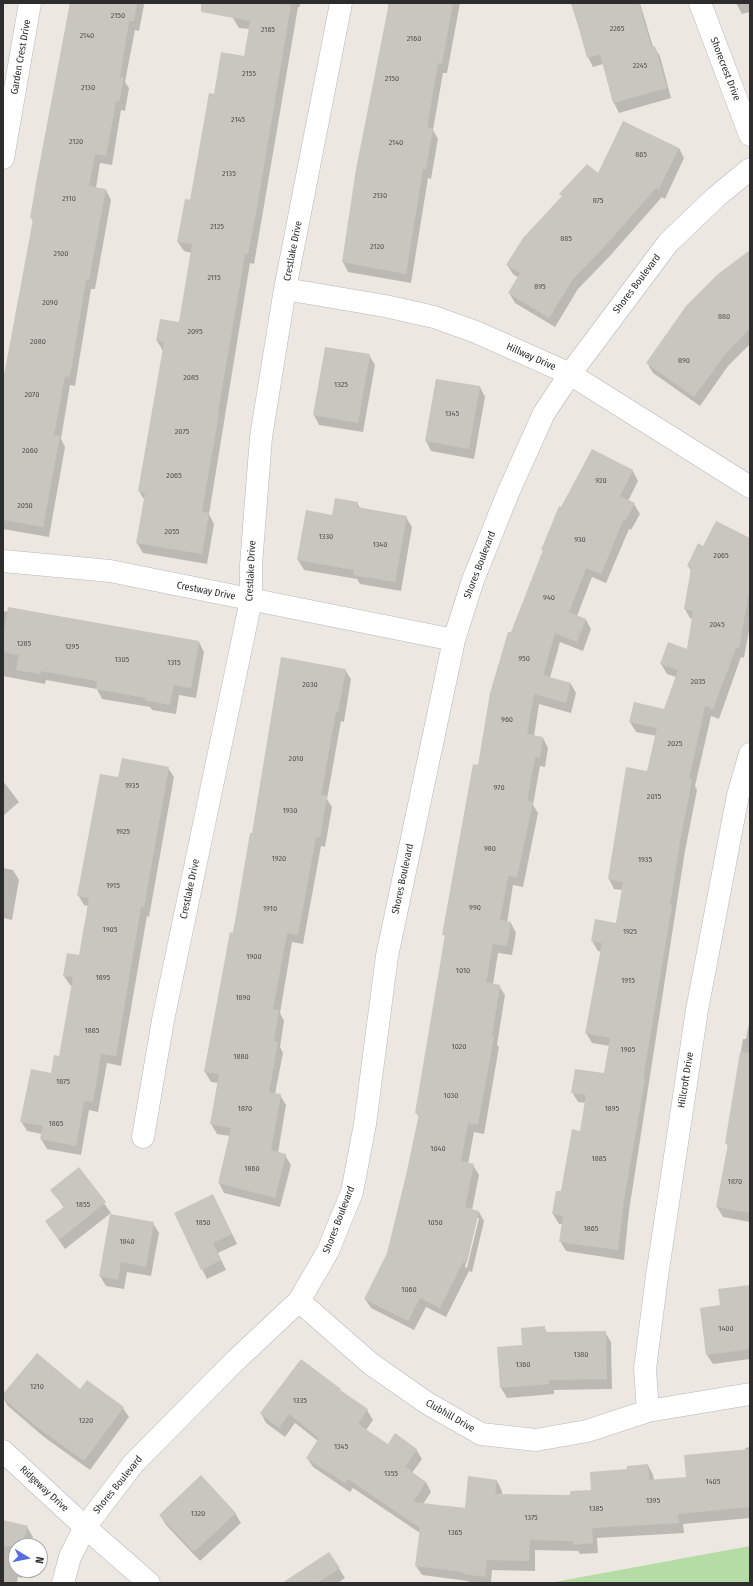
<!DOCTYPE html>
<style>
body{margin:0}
#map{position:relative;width:753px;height:1586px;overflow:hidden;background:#ece8e1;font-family:"Fira Sans Condensed",sans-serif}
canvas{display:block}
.frame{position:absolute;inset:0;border:4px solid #2d2d2d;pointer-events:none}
.north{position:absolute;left:8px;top:1538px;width:40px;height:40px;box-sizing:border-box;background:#fff;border:1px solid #ababab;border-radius:50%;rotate:100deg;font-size:11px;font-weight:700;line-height:16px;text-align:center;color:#2d2d2d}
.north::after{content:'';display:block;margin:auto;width:14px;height:18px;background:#576de4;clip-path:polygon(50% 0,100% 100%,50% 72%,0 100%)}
</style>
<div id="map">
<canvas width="753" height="1586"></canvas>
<div class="frame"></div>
<div class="north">N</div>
</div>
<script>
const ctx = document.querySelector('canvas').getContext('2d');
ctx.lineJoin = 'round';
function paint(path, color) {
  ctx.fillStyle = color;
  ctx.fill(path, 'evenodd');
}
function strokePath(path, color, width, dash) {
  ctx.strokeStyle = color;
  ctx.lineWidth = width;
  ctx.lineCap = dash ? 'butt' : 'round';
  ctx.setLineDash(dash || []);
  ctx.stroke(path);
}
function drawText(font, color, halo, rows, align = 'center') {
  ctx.font = font + ' "Fira Sans Condensed",sans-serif';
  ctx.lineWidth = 4;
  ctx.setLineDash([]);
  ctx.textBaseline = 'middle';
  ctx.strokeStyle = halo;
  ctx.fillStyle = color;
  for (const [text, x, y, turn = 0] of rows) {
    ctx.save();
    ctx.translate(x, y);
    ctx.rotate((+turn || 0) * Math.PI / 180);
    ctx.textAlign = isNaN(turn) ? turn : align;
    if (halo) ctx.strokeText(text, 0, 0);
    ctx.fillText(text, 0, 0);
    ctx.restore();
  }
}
paint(new Path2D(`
 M750,1546V1583H549Z`), '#b6dca5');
paint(new Path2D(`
 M70,3H143L144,5L139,31L135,30L125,82L129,88L125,111L121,110L112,165L100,163L96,188L106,190L111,200L95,289H91L75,386L70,385L61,439L65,447L49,537L3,529V381L23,281L34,223L31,218Z
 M236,3H300V7H298L254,264L250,263L209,514L214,524L207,564L143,553L137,543L145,501L139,491L163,351L157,341L179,323L192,253L184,251L178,242L191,201L215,95L245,57L250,29L239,28L233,18Z
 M387,3H460L447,73H443L433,130L438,139L431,179L428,178L411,283L348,272L343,262L357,169L389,6Z
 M571,3H640L653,47H654L660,56L671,98L619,113L614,103L603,64L593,67L588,57Z
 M736,3H750V12L742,14Z
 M679,148L684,158L665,199L662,197L609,257L578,289L555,327L515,303L509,293L519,278L513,274L507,265L562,197L561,194L598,175Z
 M750,251V344L728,366L700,406L653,373L647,363Z
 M369,355L375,365L363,432L319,425L314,415Z
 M436,380L480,387L485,397L474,459L431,451L426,441Z
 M592,450L633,471L638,481L628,501L634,504L640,514L631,530L629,529L606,583L592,577L577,616L586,620L591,629L583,651L560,642L550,678L571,684L576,693L571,713L539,704L534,736L543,738L548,748L545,767L540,766L533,805L538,813L523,887L513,885L507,923H511L516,933L512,955L498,953L493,984L499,986L505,995L497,1045L499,1047L484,1134L474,1132L468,1164L473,1165L479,1175L472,1210L479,1212L484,1221L472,1272L469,1271L446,1317L426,1307L414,1330L371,1308L365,1299L388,1254L407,1175L419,1117L416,1113L445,937L444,934L478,766L511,634L543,552L542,549ZM477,1218H479L467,1268L465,1267Z
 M357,503L361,509L406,517L412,527L401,591L360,584L357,579L304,570L298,560L332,516Z
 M750,539V625L744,658L741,657L719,719L711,716L695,786L697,790L685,851L629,1211L624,1260L566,1251L560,1241L562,1224H559L553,1214L581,1132L586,1103L578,1102L572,1092L605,1074L610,1046L592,1043L586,1033L602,952L598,951L592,941L596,920L617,924L623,890L614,889L609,879L648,772L657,736L636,732L630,722L665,710L676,677L667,674L661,664L687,650L693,619L690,618L685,609L691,571L688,566L703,547Z
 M3,611L199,642L204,652L196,698L179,695L176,714L152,710L150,707L102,699L97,689L46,680L45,684L3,676Z
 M345,670L351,679L344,722L341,721L327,799L332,807L325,847L321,846L303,944L292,942L280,1013L284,1021L280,1047L283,1053L275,1094L280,1095L286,1105L278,1153L285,1155L291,1165L280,1207L224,1193L219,1183L230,1136L217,1134L211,1124L218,1083L211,1082L205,1072L253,834Z
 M168,768L174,777L149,917L147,916L121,1066L107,1063L98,1112L89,1110L81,1155L47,1149L41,1139L42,1134L27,1131L21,1121L52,1074L60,1057L73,986L70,985L64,976L80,956L88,906L84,905L78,895Z
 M3,781L19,802L3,816Z
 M3,868L13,870L19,880L12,920L3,918Z
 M750,1018V1222L723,1217L717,1207L728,1146L726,1143L743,1039H746Z
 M79,1169L111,1213L65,1249L46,1222L64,1208L52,1190Z
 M218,1205L237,1244L218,1253L226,1270L207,1279L202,1269Z
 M153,1223L159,1233L151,1276L127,1272L124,1289L106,1286L100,1276Z
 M750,1286V1359L713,1364L707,1355L721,1306Z
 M544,1327L547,1333L605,1332L611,1342L612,1389L554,1390V1394L507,1398L501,1388L523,1346Z
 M301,1360L342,1393L367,1410L373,1420L366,1430L388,1445L416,1449L422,1459L412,1473L426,1482L431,1492L423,1504L466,1509L497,1481L502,1491V1495L571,1496L592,1491L628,1470L648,1465L653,1475L654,1480L688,1478L746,1450L745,1448L750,1447V1518L683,1524L684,1533L597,1538L598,1553L580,1554L578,1551L535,1550V1571L492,1570L491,1583H469L468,1581L422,1575L416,1566L420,1533L353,1488L350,1492L313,1467L307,1458L318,1441L295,1423L285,1437L266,1423L261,1413Z
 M81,1390L123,1408L129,1417L90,1470L44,1437L8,1406L3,1398V1395Z
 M235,1513L241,1523L200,1561L166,1525L160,1515Z
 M3,1521L27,1527L33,1537L30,1546H16V1570H24L22,1578L18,1577L17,1583H3Z
 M329,1553L345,1578L338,1583H284Z`), '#0003');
paint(new Path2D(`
 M70,3H137L134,21H129L120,77H124L119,102L116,101L106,156L95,154L89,186L106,189L89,280L86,279L70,377L65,376L54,435L60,436L43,527L3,520V381L33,219L30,218L37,177Z
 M201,3H277L291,5L258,201L248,254H245L218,412L219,413L202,512L209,513L202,554L136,543L145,493L138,491L164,342L156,341L160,319L179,322L192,244L177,242L185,199L190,200L209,93L214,94L221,52L244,56L250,21L201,12Z
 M389,3H453L442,64L438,63L427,127L433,129L426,169H423L406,274L342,262L356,169Z
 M572,3H639L651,47L655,46L667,88L613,103L600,54L587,58Z
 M623,121L679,148L659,189L656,188L604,247L573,279L549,318L508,293L520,273L506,265L523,238L562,196L559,194L587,164L598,173Z
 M750,250V328L723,357L694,397L646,363L686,306L718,274Z
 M325,347L370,354L358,423L313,415Z
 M436,379L480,386L469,449L425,441Z
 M592,449L633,470L620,496L635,503L625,521L623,520L601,574L586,568L569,612L586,619L577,642L555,633L543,675L571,683L566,703L534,694L527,734L543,737L540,757H535L527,801L533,802L517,877L508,876L500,920L511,922L507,946L493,944L486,982L500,985L492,1036L494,1037L478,1124L468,1123L461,1161L474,1164L465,1207L479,1211L467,1263L463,1262L440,1308L420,1298L408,1321L364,1299L387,1253L406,1175L419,1114L415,1113L445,935H442L473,764L478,765L490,693L508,632H511L543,550H541L559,506L561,507Z
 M335,498L358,502L357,507L407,516L395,582L353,575L354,570L297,560L306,510L332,515Z
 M716,521L750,538V586L739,648H736L713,709L705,706L689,779L692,780L680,841L670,905H672L643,1079H645L624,1200L618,1250L559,1242L563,1216L552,1214L556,1191H561L572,1129L580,1131L586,1095L571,1093L575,1069L604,1073L610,1038L585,1033L602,943L591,941L595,919L616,923L623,882L608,879L626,767L647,771L657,728L629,722L634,702L664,709L678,670L660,664L668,642L687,649L693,611L684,609L691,568L687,566L698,543L703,546Z
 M8,607L199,641L191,688L174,685L170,705L145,700L146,698L96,689L97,681L41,671L40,674L16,670L19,655L3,652V637Z
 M281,657L346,669L338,713L336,712L321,795L327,796L320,838L316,837L298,935L287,933L273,1009L279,1010L274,1041L278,1042L269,1092L281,1094L271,1150L286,1154L275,1198L218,1183L231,1128L210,1124L219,1074L204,1072L230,932L233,933L250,833H252Z
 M122,758L169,767L144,907H141L116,1056L101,1054L93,1102L84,1101L76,1146L40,1139L43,1126L20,1122L31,1069L51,1073L54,1055L59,1056L73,977L63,976L67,953L79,955L89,898L77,896L100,774L118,777Z
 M740,1052L750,1053V1213L716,1207L728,1144L725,1143Z
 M79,1167L106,1202L59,1240L45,1221L64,1207L50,1190Z
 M213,1194L232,1234L213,1243L221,1260L201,1270L174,1213Z
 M110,1214L154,1222L146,1267L121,1262L118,1280L99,1276Z
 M750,1285V1349L706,1355L700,1308L720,1305L718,1289Z
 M545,1326V1332L606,1331L607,1379L549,1380V1384L500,1388L497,1347L522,1345L521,1328Z
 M37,1353L80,1389L87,1380L124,1407L84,1461L37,1427L3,1398V1394Z
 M301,1359L341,1389L340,1390L368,1409L358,1424L388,1444L395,1433L417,1449L405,1467L426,1482L413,1502L465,1508L468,1476L497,1480L495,1494L570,1495V1491L591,1490L590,1472L627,1469V1466L648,1464L649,1480L686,1477L684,1455L750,1449V1507L678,1514L679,1523L592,1528L593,1543L573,1545V1541L530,1540L529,1561L487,1560L485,1577L463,1574V1572L415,1566L420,1528L348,1479L345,1483L306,1458L319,1438L289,1414L279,1428L260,1413Z
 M201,1475L236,1513L194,1552L159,1515Z
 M3,1520L28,1526L22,1546H3Z
 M329,1552L340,1568L317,1583H282Z`), '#c9c6bf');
const minor = new Path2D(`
 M700,3L750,135
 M3,158L30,3
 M285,289L385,306L434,317L476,332L570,374L750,487
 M3,561L110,571L454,640
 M143,1137L163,1020L251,600V565L261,437L285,289L341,3
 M299,1301L371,1364L427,1403L481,1434L536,1440L587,1431L648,1411L750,1394
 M648,1411L645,1369L657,1276L697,1010L738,795L750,754
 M3,1451L85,1527L149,1583
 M63,1583L70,1557L85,1527L133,1464L235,1361L299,1301L328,1251L352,1192L365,1124L387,956L454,640L473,580L508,493L544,413L570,374L668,243L716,197L750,169`);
strokePath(minor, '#b5b7bf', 23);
strokePath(minor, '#fff', 22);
drawText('8px', '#545352', null, [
 ["2150",118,16],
 ["2265",617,29],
 ["2165",268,30],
 ["2140",87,36],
 ["2160",414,39],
 ["2245",640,66],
 ["2155",249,74],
 ["2150",392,79],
 ["2130",88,88],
 ["2145",238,120],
 ["2120",76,142],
 ["2140",396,143],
 ["865",641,155],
 ["2135",229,174],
 ["2130",380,196],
 ["2110",69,199],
 ["875",598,201],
 ["2125",217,227],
 ["885",566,239],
 ["2120",377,247],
 ["2100",61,254],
 ["2115",214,278],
 ["895",540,287],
 ["2090",50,303],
 ["880",724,317],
 ["2095",195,332],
 ["2080",38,342],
 ["890",684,361],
 ["2085",191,378],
 ["1325",341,385],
 ["2070",32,395],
 ["1345",452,414],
 ["2075",182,432],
 ["2060",30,451],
 ["2065",174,476],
 ["920",601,481],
 ["2050",25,506],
 ["2055",172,532],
 ["1330",326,537],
 ["930",580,540],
 ["1340",380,545],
 ["2065",721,556],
 ["940",549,598],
 ["2045",717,625],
 ["1285",24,644],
 ["1295",72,647],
 ["950",524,659],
 ["1305",122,660],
 ["1315",174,663],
 ["2035",698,682],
 ["2030",310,685],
 ["960",507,720],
 ["2025",675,744],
 ["2010",296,759],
 ["1935",132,786],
 ["970",499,788],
 ["2015",654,797],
 ["1930",290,811],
 ["1925",123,832],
 ["980",490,849],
 ["1920",279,859],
 ["1935",645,860],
 ["1915",113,886],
 ["990",475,908],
 ["1910",270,909],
 ["1905",110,930],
 ["1925",630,932],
 ["1900",254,957],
 ["1010",463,971],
 ["1895",103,978],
 ["1915",628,981],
 ["1890",243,998],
 ["1885",92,1031],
 ["1020",459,1047],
 ["1905",628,1050],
 ["1880",241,1057],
 ["1875",63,1082],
 ["1030",451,1096],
 ["1870",245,1109],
 ["1895",612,1109],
 ["1865",56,1124],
 ["1040",438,1149],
 ["1885",599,1159],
 ["1860",252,1169],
 ["1870",735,1182],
 ["1855",83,1205],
 ["1850",203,1223],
 ["1050",435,1223],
 ["1865",591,1229],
 ["1840",127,1242],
 ["1060",409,1290],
 ["1400",726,1329],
 ["1380",581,1355],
 ["1360",523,1365],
 ["1210",37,1387],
 ["1335",300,1401],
 ["1220",86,1421],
 ["1345",341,1447],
 ["1355",391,1474],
 ["1405",713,1482],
 ["1395",653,1501],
 ["1385",596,1509],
 ["1320",198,1514],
 ["1375",531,1518],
 ["1365",455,1533]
]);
drawText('10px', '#2d2d2d', '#fff', [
 ["Garden Crest Drive",21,57,-80],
 ["Shorecrest Drive",725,69,69],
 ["Crestlake Drive",293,251,-79],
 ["Shores Boulevard",637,284,-53],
 ["Hillway Drive",531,357,24],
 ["Shores Boulevard",480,565,-69],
 ["Crestlake Drive",251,571,-87],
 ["Crestway Drive",206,591,11],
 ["Shores Boulevard",403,879,-78],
 ["Crestlake Drive",190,889,-78],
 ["Hillcroft Drive",686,1080,-81],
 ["Shores Boulevard",339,1220,-69],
 ["Clubhill Drive",450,1416,30],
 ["Shores Boulevard",118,1485,-51],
 ["Ridgeway Drive",44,1489,43]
]);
</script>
